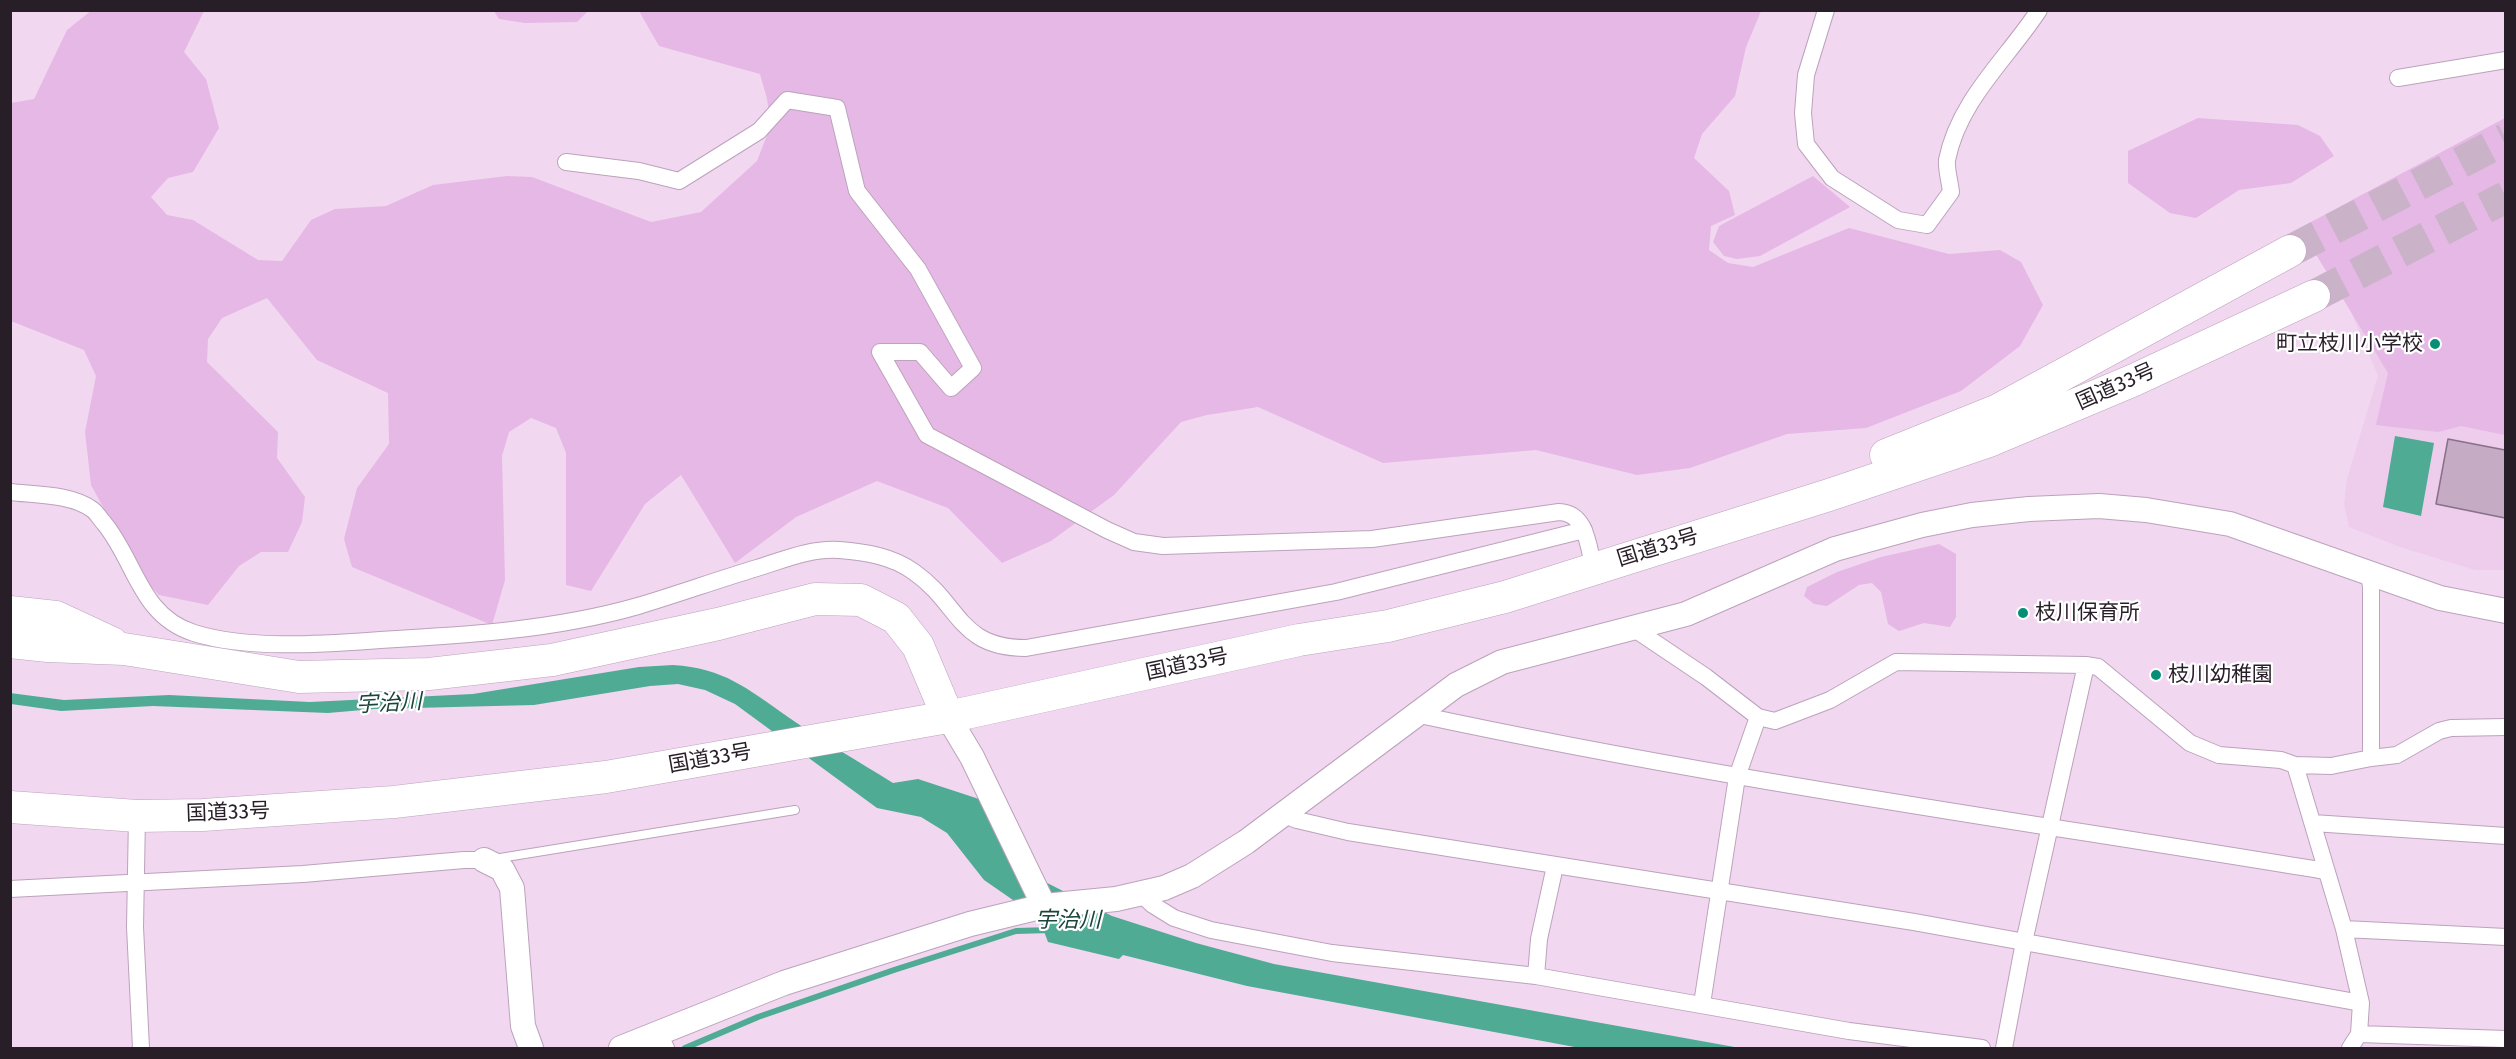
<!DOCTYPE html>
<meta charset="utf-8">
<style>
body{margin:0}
#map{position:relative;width:2516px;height:1059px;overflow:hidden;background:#f2d7f1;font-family:"Fira Sans",sans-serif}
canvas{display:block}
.frame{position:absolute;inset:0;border:12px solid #281e28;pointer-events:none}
</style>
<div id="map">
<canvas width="2516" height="1059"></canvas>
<div class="frame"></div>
</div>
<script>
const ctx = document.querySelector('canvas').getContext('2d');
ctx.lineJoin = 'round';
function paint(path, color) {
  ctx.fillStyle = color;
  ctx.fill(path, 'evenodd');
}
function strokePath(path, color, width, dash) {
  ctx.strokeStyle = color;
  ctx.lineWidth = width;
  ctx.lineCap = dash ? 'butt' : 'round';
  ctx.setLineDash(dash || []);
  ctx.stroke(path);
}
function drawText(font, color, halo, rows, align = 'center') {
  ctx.font = font + ' "Fira Sans","Noto Sans JP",sans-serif';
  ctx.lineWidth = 4.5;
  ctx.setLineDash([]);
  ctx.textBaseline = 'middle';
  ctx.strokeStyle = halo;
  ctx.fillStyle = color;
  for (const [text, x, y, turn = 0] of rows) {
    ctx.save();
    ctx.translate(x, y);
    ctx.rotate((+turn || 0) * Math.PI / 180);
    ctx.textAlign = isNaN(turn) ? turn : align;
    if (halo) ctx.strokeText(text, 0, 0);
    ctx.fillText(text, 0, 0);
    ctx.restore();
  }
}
paint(new Path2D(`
 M2505,118V570H2475L2400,547L2349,527L2344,504L2347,479L2378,376L2351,312L2300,228Z`), '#edccec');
paint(new Path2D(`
 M92,10L204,11L184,52L206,79L219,128L193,172L168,178L151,197L167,215L193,220L258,260L282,261L311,220L335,209L386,206L433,185L507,176L532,177L651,222L701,212L757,161L771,125L767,99L760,74L659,46L639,11H1761L1746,47L1735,96L1702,134L1694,158L1729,191L1735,215L1711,226L1709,250L1728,263L1753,267L1849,228L1949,254L2000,250L2021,262L2043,305L2020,346L1961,391L1866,428L1787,434L1690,468L1637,475L1536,450L1383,463L1258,407L1207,415L1181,422L1114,495L1051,541L1002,563L948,508L877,481L796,517L735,563L681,475L645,504L591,591L566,585V453L556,428L531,418L509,432L502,456L505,580L492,625L352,567L344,539L357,488L389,444L388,393L317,360L267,298L222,318L208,339L207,362L278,432L277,458L305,497L302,522L288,552H261L239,566L208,605L159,595L141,576L91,485L85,432L96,376L84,350L11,321V103L34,99L67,30Z
 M494,11H588L577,22L525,23L499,19Z
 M2198,118L2298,125L2320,136L2334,156L2291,183L2239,190L2196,218L2170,213L2128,183V151Z
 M2505,118V435L2461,426L2438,432L2376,425L2388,373L2300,228Z
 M1813,176L1850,207L1760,256L1737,259L1724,256L1713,242L1719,226Z
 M1939,544L1956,554V617L1950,627L1924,623L1899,631L1888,624L1881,592L1872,583L1859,585L1827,606L1814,604L1804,596L1807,587L1837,572L1881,557Z`), '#e6b8e5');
paint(new Path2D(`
 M2395,436L2434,443L2421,516L2383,507Z
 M673,665C724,668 748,689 788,717C821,740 858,761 893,783L918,779L982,800L999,831L1010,864L1112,916L1196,943L1274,964L1740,1048H1580L1247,986L1123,955L1119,959L1048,942L1039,918L984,880L947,833L921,817L877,808L735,704L705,690L678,684L650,686L534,705L374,709L328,713L153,706L61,711L11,704L10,693L64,700L169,695L310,702L473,694L639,667Z`), '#50ab95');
strokePath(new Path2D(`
 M685,1048L758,1017L894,970L1016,931L1051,930`), '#50ab95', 6);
const building = new Path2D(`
 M2448,439L2505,450V518L2436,504Z`);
paint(building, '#c5abc4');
strokePath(building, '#887088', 1.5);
strokePath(new Path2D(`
 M2290,251L2506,139
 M2314,296L2506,197`), '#cab2c9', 32, [32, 16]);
const lane = new Path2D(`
 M494,859L795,810`);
const street = new Path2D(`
 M1826,10L1806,75L1803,113L1806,144L1832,178L1898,220L1927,225L1951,192C1950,182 1946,169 1947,160C1959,100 2007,59 2039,10
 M2398,78L2506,60
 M566,162L639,171L679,181L759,131L787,100L837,108L857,191L918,269L973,368L951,388L920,352H880L927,435L1107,530L1134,542L1163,546L1372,539L1559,512C1587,513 1588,546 1594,569
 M10,492C36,495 72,494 93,510C97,513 100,519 104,523C136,562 140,616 194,633C249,650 323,644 380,640C467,635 554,630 638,606C678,594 717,580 757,568C783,560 811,548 839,550C865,552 892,556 914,572C960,604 958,648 1026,648L1336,592L1584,530
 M1633,628L1706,677L1758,717L1775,721L1830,700L1896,662L2086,665L2098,667L2190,743L2219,755L2281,760L2295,765L2331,766L2371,758V587L2369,573
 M1415,714C1716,779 2022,821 2325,871
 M2371,758L2397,755L2439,731L2451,728L2506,727
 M2295,765L2344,929L2361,1003L2359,1034L2350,1048
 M1282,814L1297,820L1348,832L1914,922L2361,1003
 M137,816L135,927L141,1048
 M2313,823L2506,836
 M1555,866L1539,939L1536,976L1849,1031L1982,1048
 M10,889L303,874L464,860H484
 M1141,894L1153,905L1174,918L1211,930L1332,953L1536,976
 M2344,929L2506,937
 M1702,1004L1737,777L1758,717
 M659,1034L666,1048
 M2359,1034L2506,1039
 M2004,1048L2024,942L2086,665`);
const secondary = new Path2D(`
 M948,717L972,757L1044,906
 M484,860L502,869L512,888L523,1026L531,1048
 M621,1048L784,983L970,924L1044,906L1116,899L1164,888L1192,876L1246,842L1456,685L1502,662L1686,614L1835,549L1922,525L1972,515L2029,509L2099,506L2146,510L2230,524L2440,598L2506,611`);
const highway = new Path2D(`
 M1886,455L1998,410L2290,251
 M10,612L56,617L112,643
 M10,642L48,646L124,649L299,677L429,674L552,660L718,624L815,599L861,600L896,618L918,646L948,717
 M10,807L137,816L203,815L394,802L606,777L948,717L1299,640L1388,626L1505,597L1829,495L1989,441L2134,380L2314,296`);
strokePath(lane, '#bca2bb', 10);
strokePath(street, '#bca2bb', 18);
strokePath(secondary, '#bca2bb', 26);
strokePath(highway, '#bca2bb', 33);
strokePath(lane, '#fff', 8);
strokePath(street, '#fff', 16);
strokePath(secondary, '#fff', 24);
strokePath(highway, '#fff', 32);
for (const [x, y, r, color] of [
 [2435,344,6,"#078e76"],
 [2023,613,6,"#078e76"],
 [2156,675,6,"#078e76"]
]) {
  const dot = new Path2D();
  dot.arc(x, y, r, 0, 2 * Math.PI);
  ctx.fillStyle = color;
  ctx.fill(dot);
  strokePath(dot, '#fff', 2);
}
drawText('21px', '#281e28', '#fff', [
 ["町立枝川小学校",2423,344,"right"],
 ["枝川保育所",2035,613],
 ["枝川幼稚園",2168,675]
], 'left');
drawText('21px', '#281e28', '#fff', [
 ["国道33号",2116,387,-24],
 ["国道33号",1658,548,-17],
 ["国道33号",1187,665,-12],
 ["国道33号",710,759,-10],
 ["国道33号",228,813,-2]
]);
drawText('italic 22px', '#1b443a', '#fff', [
 ["宇治川",389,704,-3],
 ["宇治川",1068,921]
]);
</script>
